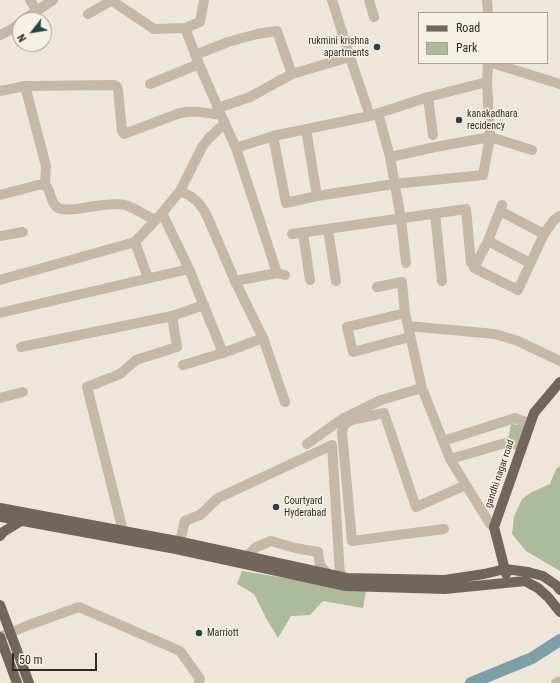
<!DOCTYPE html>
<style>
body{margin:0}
#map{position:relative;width:560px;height:683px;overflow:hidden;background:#eee7d9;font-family:"Roboto Condensed",sans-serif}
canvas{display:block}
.legend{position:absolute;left:418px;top:12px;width:130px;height:52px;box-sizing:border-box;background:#f7f1e4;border:1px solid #a8a298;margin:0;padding:5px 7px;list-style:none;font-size:12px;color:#322b26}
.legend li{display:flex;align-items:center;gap:8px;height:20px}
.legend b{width:20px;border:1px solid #a8a298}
.north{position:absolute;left:12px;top:12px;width:40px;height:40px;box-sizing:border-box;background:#f7f1e4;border:1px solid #a8a298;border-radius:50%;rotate:239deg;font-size:11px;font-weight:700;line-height:16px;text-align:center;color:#322b26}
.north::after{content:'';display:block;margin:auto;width:14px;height:18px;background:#20454f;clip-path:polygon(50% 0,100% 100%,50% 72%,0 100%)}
.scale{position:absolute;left:12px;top:653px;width:85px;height:18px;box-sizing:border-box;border:2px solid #322b26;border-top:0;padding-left:5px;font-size:12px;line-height:14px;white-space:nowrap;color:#322b26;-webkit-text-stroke:3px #f7f1e4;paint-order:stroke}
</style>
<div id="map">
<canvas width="560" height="683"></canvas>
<ul class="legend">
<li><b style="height:5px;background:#726559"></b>Road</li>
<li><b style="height:11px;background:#acbb9b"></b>Park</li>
</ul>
<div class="north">N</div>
<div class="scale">50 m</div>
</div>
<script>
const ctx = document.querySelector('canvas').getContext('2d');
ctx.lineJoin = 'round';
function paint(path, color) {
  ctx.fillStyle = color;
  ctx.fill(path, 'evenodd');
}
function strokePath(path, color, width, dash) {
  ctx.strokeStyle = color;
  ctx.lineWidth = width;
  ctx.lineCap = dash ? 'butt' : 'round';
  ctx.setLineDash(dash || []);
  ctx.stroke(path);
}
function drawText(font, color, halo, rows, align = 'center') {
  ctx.font = font + ' "Roboto Condensed",sans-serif';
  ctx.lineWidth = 3;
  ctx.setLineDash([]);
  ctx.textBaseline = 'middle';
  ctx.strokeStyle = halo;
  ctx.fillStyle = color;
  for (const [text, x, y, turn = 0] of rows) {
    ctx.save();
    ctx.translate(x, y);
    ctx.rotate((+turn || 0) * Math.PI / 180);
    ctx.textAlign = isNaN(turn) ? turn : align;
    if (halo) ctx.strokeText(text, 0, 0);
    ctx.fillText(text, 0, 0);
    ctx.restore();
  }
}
paint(new Path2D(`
 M511,424L526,426L519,445L508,440Z
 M560,466V571L526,551L512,534L514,517L522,499L532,492L550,484L556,469Z
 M242,571L366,591L363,608L323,601L310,615L291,616L278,638L266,618L254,594L237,584Z`), '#acbb9b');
strokePath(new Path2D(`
 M471,683L532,658L560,640`), '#7ba0a8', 12);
strokePath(new Path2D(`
 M30,0L37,11
 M111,0L154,29L185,28L200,22L204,0
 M332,0L350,57L370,116
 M369,0L374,17
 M487,0L488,13
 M88,14L111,1
 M23,20L53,0
 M185,28L199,64L221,115L236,148L277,273
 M0,35L12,29L20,23
 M195,55L228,42L257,34L277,31L292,74
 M492,63L560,84
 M150,84L199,64
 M25,86L46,166L45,185
 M0,91L25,86L114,85L117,87L118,90L122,131L124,134L180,113C194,110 207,113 221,115
 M428,97L433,135
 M218,108L250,97L292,74L350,57
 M378,113L390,157L401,219L406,263
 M306,129L317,196
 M273,136L286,203L317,196L394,184L483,175L490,137L487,82L488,63
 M236,148L273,136L370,116L428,97L487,82
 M390,157L435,147L490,137L532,150
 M180,191C194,197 200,202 207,216L235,281L263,338L285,402
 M0,195L38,185C39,185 43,184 44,185C52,188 49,206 61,209C66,210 71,209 76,209C89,207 113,202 125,205C135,208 145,215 155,220
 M502,205L488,241L474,268L518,290L544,234L554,220L560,216
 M500,211L544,234
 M162,213L189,269L223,353
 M435,213L442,281
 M328,229L336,281
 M303,233L310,280
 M292,234L466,209L471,263
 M0,236L23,232
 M488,241L530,263
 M135,242L162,213L180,191L202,147L209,138L225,123
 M135,242L148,278
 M0,280L135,242
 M235,281L277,273L285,275
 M377,287L402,282L405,313L422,388L450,459L490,524L494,527
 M0,313L189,269
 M405,313L347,327L353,352L410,337
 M408,326L495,334L518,341L560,361
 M21,347L172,316L204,305
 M183,365L223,353L263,338
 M0,398L23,392
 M443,441L515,418L530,424
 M307,444L342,419L381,400L422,388
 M450,459L509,442L522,447
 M444,529L352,541L342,432L344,425L351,420L384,413L416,507L466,485
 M123,531L87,387L120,374L136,360L177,347L172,316
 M180,541L185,521L200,515L218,498L332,445L340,576
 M246,562L247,556L256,547L271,541L295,548L318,552L320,565L328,574L329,577
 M0,637L29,625L79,607L180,651L200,679L199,683
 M556,683L560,681`), '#c5b8a6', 10);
strokePath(new Path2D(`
 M0,508L177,541L347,578L445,580L484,574L505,569L528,572L543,576L556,585L560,590
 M0,517L176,549L346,586L445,589L525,581L538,588L548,597L560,612
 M0,536L3,532L21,521
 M506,574L494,527L534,413L560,382
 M0,605L29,683
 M0,637L17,683`), '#726559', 10);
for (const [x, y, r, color] of [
 [377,47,4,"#20454f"],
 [459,120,4,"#20454f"],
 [276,507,4,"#20454f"],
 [199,633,4,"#20454f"]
]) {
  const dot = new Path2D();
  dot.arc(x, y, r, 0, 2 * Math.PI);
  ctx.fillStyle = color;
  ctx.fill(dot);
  strokePath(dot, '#f7f1e4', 1.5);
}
drawText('10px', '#322b26', '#f7f1e4', [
 ["rukmini krishna",369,41,"right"],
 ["apartments",369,53,"right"],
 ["kanakadhara",467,114],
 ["recidency",467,126],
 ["Courtyard",284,501],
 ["Hyderabad",284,513],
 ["Marriott",207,633]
], 'left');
drawText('10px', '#322b26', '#f7f1e4', [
 ["gandhi nagar road",500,474,-71]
]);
</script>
